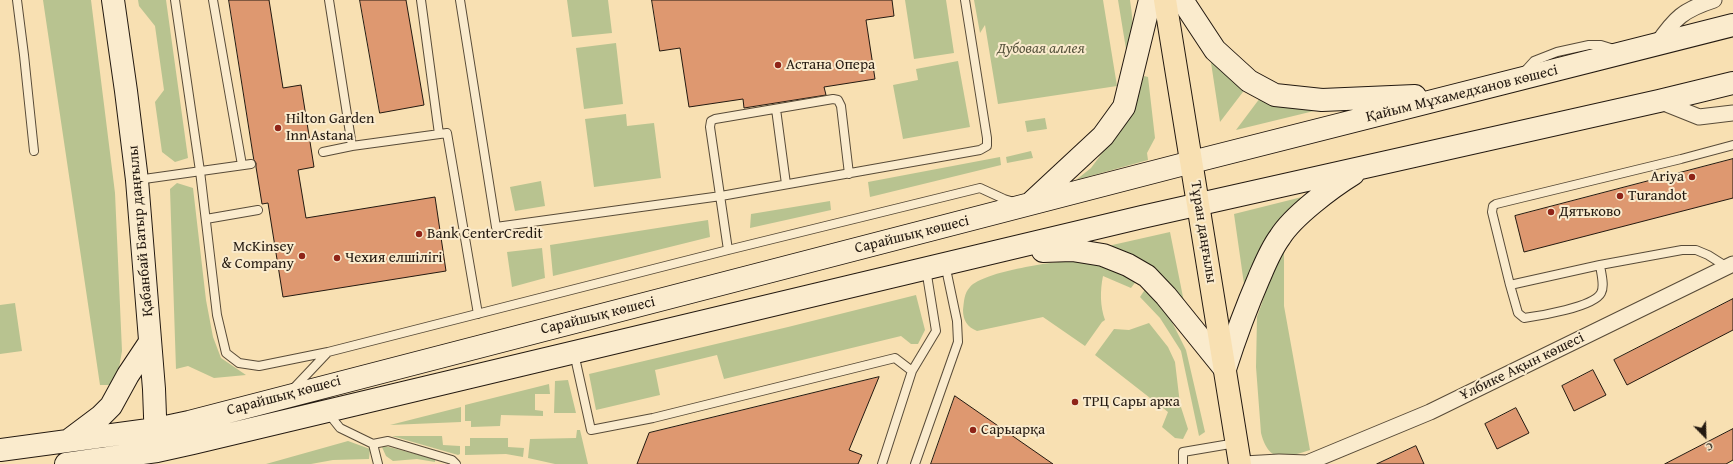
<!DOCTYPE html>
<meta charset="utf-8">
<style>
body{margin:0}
#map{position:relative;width:1733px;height:464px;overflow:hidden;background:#f8e0b2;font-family:"Gentium Book Plus",serif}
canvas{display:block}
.north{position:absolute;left:1685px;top:416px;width:40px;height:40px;-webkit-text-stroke:3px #faebcd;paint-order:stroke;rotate:157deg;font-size:11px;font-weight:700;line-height:16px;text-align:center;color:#231910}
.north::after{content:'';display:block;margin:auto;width:14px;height:18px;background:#231910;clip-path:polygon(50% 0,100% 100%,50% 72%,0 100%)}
</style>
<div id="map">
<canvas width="1733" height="464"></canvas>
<div class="north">С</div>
</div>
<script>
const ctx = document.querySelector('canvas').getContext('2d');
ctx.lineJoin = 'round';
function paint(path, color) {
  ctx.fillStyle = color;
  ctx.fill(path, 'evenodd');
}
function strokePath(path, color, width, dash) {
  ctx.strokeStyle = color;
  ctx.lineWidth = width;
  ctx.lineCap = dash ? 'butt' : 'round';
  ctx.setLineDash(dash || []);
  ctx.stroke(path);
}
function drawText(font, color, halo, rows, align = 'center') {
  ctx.font = font + ' "Gentium Book Plus",serif';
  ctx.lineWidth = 4;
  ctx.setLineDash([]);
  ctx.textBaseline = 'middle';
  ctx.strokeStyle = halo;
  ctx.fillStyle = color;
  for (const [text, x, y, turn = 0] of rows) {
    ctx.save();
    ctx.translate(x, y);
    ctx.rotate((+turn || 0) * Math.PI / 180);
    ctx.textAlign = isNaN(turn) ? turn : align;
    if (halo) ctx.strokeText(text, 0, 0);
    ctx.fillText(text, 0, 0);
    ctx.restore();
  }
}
paint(new Path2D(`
 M43,0H91L115,193L122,351L119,368L114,385H100Z
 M138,0H166L188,158L175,162L162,152L155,102L164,90L155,26L139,6Z
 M567,0H608L612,33L572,37Z
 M905,0H946L954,53L914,59Z
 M974,0H1103L1117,86L998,104L985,25L980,33Z
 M1118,0H1130C1132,15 1136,37 1126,49Z
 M616,43L623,104L584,109L576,48Z
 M1210,56L1246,88L1220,122Z
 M958,61L970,127L903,139L893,85L918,80L916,69Z
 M1144,76L1148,77L1155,138L1147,153L1148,160L1076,180L1091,168L1131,114Z
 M1260,98L1305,110H1318L1236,130Z
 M626,114L627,126L654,123L661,178L594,187L585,119Z
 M1045,118L1047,129L1027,132L1025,121Z
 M1031,151L1033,158L1007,163L1006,157Z
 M1000,157L1001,165L870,197L868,182Z
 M541,181L545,206L515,211L510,187Z
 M177,183L193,188L206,300L213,337L221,358L246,375L214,378L188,366L176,369L170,189Z
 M1318,193L1246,298L1234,214Z
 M830,201L831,210L750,228L751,214Z
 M708,220L710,237L553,276L550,245Z
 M1170,232L1187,317L1099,248Z
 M542,248L545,278L512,287L507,252Z
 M1281,249L1284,250V306L1310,450C1285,458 1269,464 1261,433L1256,367L1257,317Z
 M1079,260L1105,266L1137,280L1131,288L1103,276C1100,291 1100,306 1105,320L1102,322L1085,346L1043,317L977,331C967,327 963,320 963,310C964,302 964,293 970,287C984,271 1057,261 1079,260Z
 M1146,288L1168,314L1186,350L1205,432L1199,436L1181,351L1160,318L1140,297Z
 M916,295L925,330L918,344H911L901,336L724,379L717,355L655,370L660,395L596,410L589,374L788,327Z
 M15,303L22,351L0,354V305Z
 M1149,323L1168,347L1175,362L1180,404L1188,429L1183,439L1175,438L1162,427L1168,412L1095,355L1114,329L1129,330Z
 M568,380L576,413H554L555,381Z
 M549,384L550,394H535V410L543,411V416L501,415L500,426L471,427V421H465V405Z
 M461,407V422L390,425Z
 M577,430H580L588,464H555L528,458L530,439L576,438Z
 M392,436H442L443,445L460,446V454L458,455Z
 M470,438H508V447L524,448L523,457L506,454L465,455V446H470Z
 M348,441L370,449L369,459L333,460L311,464H266Z
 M381,445L435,459V462L417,459L393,461L386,456Z`), '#b8c390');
const building = new Path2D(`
 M229,0H269L283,88L301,85L314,167L298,170L306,218L435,197L446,271L283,297L268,203L262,204L256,167V163L254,160Z
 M360,0H406L424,105L380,113Z
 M652,0H892L894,16L866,20L875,79L824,87L826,95L744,108L743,99L689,107L680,48L660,51Z
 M1733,159V198L1524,252L1515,216Z
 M1733,299V330L1627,385L1614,360Z
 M1593,370L1606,395L1574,411L1562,386Z
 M879,377L849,450L862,455L858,464H637L649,433Z
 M955,396L1053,464H931Z
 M1516,408L1529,433L1497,449L1485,424Z
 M1733,429V460L1726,464H1665Z
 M1416,446L1424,464H1377Z`);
paint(building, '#de9870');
strokePath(building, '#231910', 1);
const lane = new Path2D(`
 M17,0L24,55L34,151
 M175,0L200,171L217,315L226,353L239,363L259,366L328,352
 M213,0L242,165
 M329,0L352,146
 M421,0L439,134
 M460,0L496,227L721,196L980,150L987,146V138L965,0
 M1524,72L1534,61L1557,52L1589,45H1601L1614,49
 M776,109L786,184
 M323,152L352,146L447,133L478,314
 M137,180L251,164
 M206,219L258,210
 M728,250L710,127L711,121L715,119L833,99L838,100L841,106L849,174
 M1727,267L1708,255L1696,250H1682L1600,265L1510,285L1492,212L1493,206L1496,204L1681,159L1733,145
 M1510,285L1518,313L1524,318C1539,316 1594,307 1601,293C1605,286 1601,273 1600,265
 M574,353L591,430L653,418L895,358L912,371
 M293,389L328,352L728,250L980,188L1004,199L1014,202
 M328,413L340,428L373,444L378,464
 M373,444L388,441L452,460L456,464
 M882,464L912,371L936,331L926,269
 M915,464L958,342L957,321L945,264
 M1183,464V452L1236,443`);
const street = new Path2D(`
 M1657,44C1675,18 1683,10 1714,0
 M1659,101L1699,117L1733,113
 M1244,464L1279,462L1307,463L1430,412L1733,264`);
const secondary = new Path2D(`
 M113,0L126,91L137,180L154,389L156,443
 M1182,0L1215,50L1249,81L1275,95L1322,100L1415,96
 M1032,202L1103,136L1124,107L1150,0
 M1043,251L1072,250L1103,255L1128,265L1147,276L1166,296L1225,369
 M1225,369C1235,338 1246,308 1259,278C1265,264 1271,249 1280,237C1293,216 1332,187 1353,174
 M69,440L101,416L111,406L128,375L150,342
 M0,450L156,429L189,422L1192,162L1733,25
 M66,464L157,451L193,443L1142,217L1659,101L1733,83`);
const primary = new Path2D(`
 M1165,0L1240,464`);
strokePath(lane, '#584b38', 10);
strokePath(street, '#584b38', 17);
strokePath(secondary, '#231910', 24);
strokePath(primary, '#231910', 24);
strokePath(lane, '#faebcd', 8);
strokePath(street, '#faebcd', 15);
strokePath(secondary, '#faebcd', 22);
strokePath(primary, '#f8e0b2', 22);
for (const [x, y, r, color] of [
 [778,65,4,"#8f2418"],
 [278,128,4,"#8f2418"],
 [1692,177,4,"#8f2418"],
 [1620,196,4,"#8f2418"],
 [1551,212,4,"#8f2418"],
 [419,234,4,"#8f2418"],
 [302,256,4,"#8f2418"],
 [337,258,4,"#8f2418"],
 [1075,402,4,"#8f2418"],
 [973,430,4,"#8f2418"]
]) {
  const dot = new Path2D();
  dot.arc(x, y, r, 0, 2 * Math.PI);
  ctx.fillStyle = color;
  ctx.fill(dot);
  strokePath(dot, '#faebcd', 1.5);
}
drawText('italic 15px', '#57543d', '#faebcd', [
 ["Дубовая аллея",1041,49]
]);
drawText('15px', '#231910', '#faebcd', [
 ["Астана Опера",786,65],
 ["Hilton Garden",286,119],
 ["Inn Astana",286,136],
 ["Ariya",1684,177,"right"],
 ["Turandot",1628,196],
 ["Дятьково",1559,212],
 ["Bank CenterCredit",427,234],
 ["McKinsey",294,247,"right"],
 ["& Company",294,264,"right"],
 ["Чехия елшілігі",345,258],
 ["ТРЦ Сары арка",1083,402],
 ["Сарыарқа",981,430]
], 'left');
drawText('15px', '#231910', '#faebcd', [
 ["Қайым Мұхамедханов көшесі",1462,94,-14],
 ["Қабанбай Батыр даңғылы",141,231,-95],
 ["Тұран даңғылы",1203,232,81],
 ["Сарайшық көшесі",912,235,-14],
 ["Сарайшық көшесі",598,316,-14],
 ["Ұлбике Ақын көшесі",1522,367,-26],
 ["Сарайшық көшесі",284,396,-15]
]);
</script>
